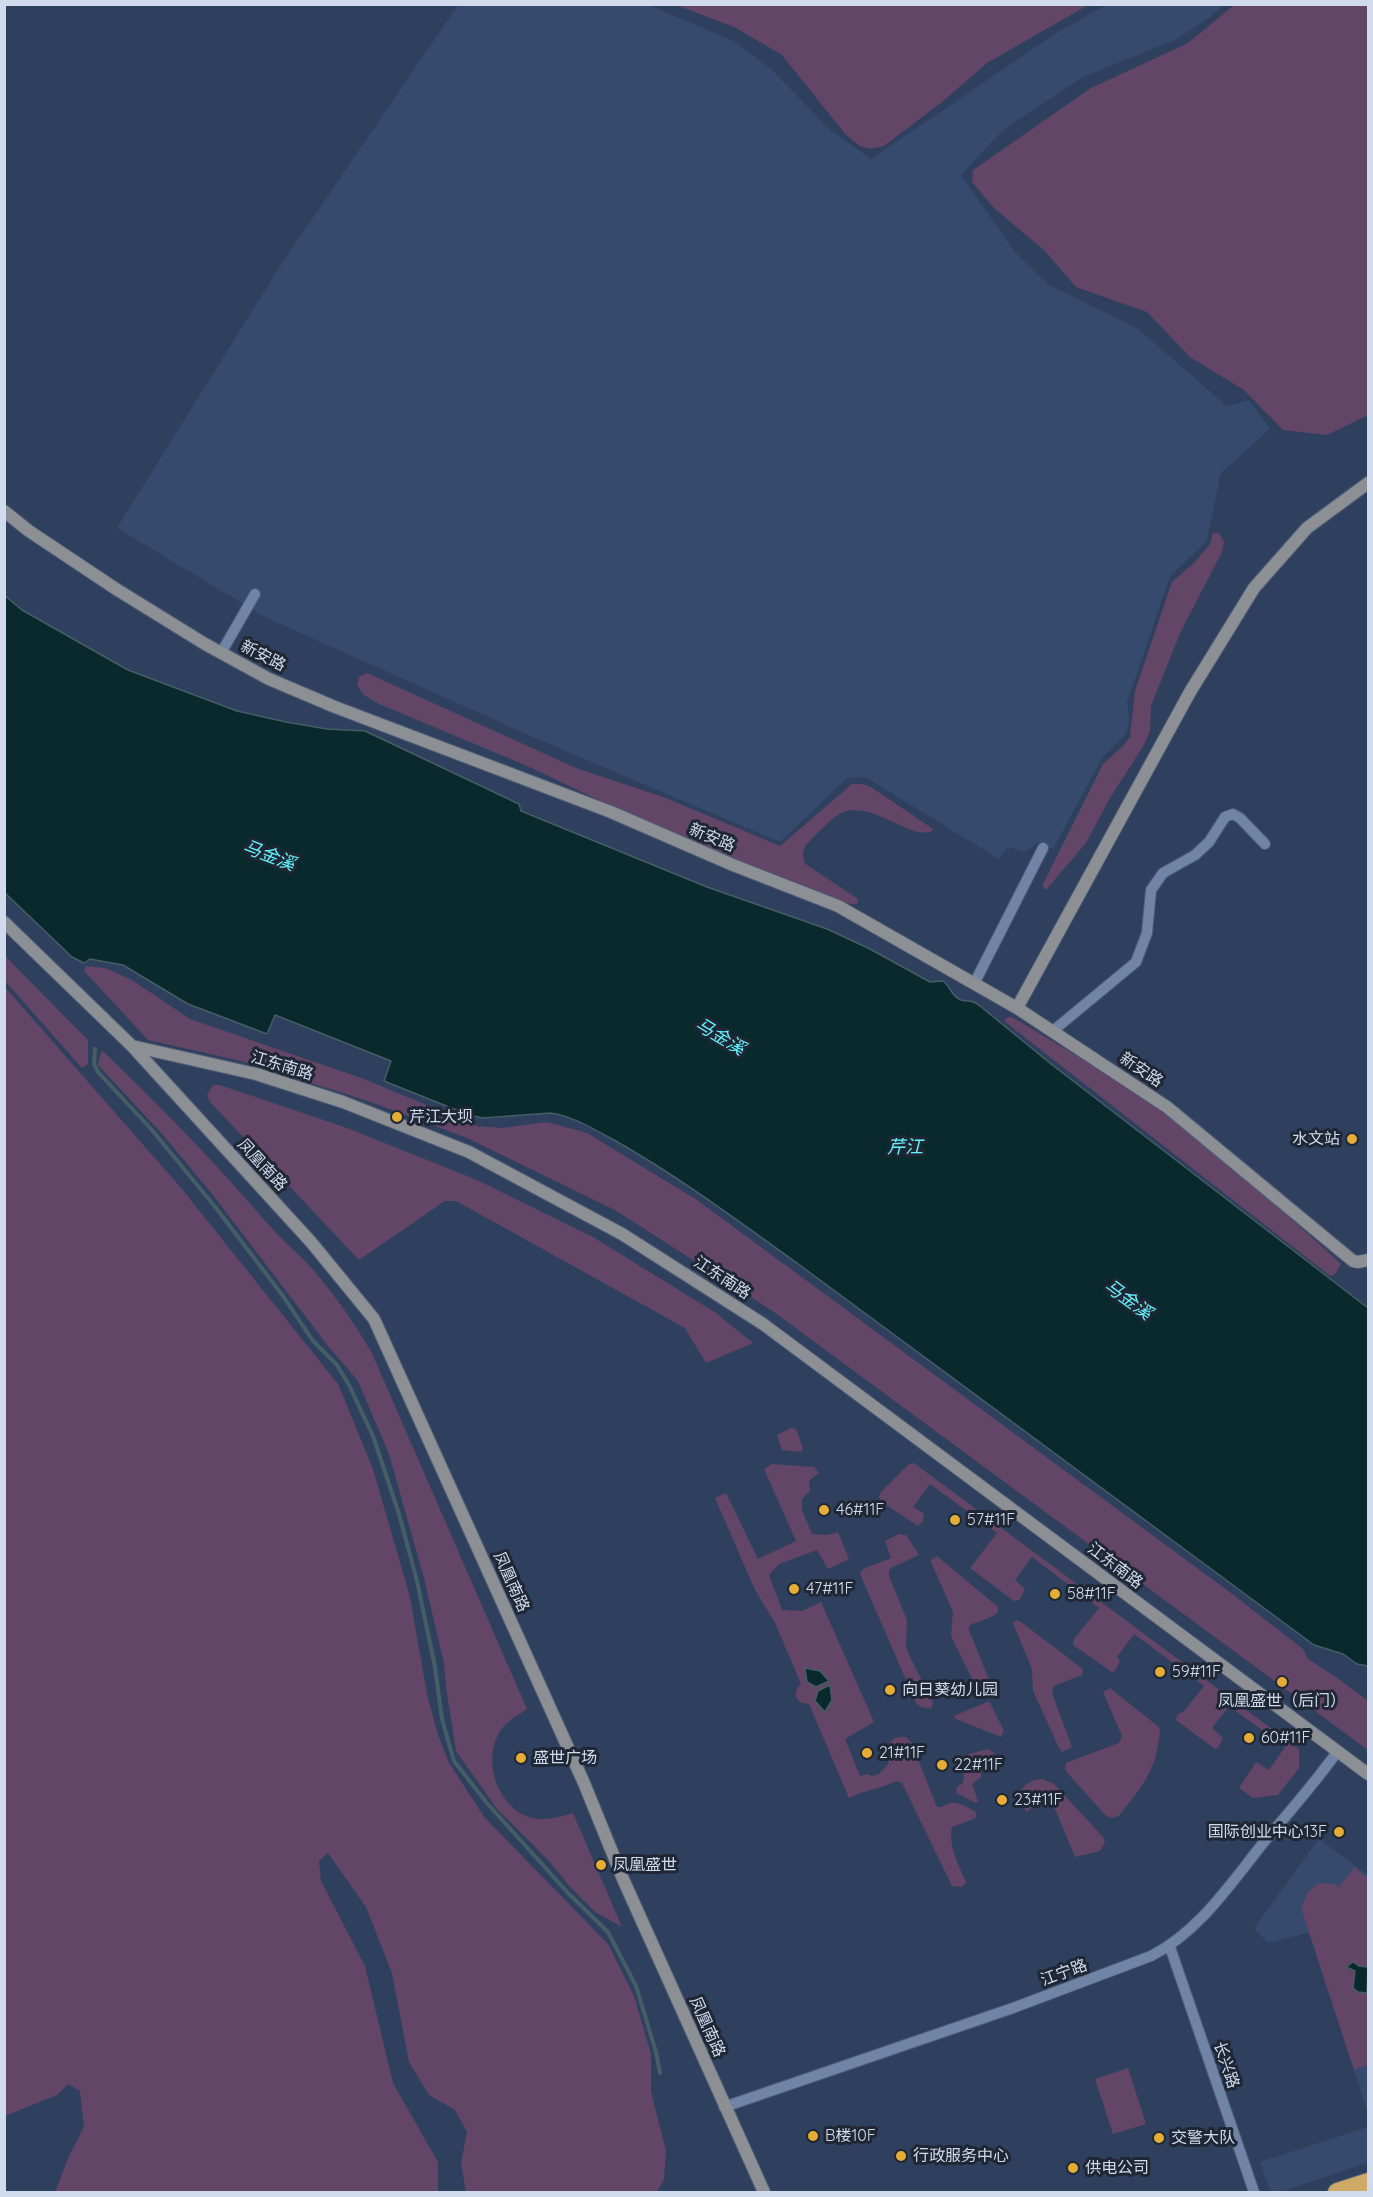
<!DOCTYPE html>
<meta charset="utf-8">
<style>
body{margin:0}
#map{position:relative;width:1373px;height:2197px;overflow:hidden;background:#2f405e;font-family:Quicksand,sans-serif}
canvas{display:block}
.frame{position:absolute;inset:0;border:6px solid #d1dbee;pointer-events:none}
</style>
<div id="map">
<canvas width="1373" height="2197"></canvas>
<div class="frame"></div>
</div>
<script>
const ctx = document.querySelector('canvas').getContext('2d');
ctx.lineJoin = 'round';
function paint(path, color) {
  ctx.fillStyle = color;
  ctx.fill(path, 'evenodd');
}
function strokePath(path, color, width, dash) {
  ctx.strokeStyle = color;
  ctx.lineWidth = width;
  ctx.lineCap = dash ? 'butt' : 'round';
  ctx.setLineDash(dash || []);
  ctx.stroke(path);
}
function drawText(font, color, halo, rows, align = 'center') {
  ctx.font = font + ' Quicksand,"Noto Sans SC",sans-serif';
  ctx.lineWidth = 6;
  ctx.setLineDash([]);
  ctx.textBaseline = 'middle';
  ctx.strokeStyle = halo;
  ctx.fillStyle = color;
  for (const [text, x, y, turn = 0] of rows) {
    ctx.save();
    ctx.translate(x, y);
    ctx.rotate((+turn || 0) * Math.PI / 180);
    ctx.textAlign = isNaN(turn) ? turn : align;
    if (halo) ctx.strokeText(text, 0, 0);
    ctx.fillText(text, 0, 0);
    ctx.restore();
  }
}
paint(new Path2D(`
 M646,4L734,41L771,69L829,129L871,159L1058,32L1106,5H1224L1206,20L1175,40L1083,77L1003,130L961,175L1015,252L1049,285L1138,329L1227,406L1249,400L1270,429L1221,473L1206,542L1170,576L1127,702L1129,720L1126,734L1102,758L1053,849L1038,842L1025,852L1008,847L999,859L865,777L847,778L780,842L535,738L265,617L117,528L282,263L458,5Z
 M1319,1839L1368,1875V2114L1310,1932L1268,1943L1254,1928Z
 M1368,2127V2162L1281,2192H1271L1260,2162Z`), '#364a6e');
paint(new Path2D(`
 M676,5H1088L987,63L942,102L884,146L870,149L860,146L846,135L782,55L734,27Z
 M1234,5H1368V415L1327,435L1283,430L1244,390L1190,357L1147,312L1076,287L1044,250L995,209L972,182L973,170L1091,88L1188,43Z
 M1213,533H1219L1224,542L1222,552L1181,631L1151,706L1150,731L1144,745L1110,798L1086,843L1046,890L1042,886L1103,764L1123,746L1130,737L1135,691L1172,582L1194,563L1210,544Z
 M367,673L576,768L666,798L780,846L852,784H862L871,787L933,829L931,832C920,834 910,830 900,825C846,800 844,806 805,846L803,852L804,863L858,899L857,904H850L738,861L637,818L525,765L379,704L364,695L357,685L359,677Z
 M4,955L88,1040V1064L82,1068L5,981Z
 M86,966L105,968L132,980L190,1019L364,1079L477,1126L502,1128L547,1122L587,1133L697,1200L1231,1593L1303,1649L1308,1659L1336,1677L1368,1701V1750L774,1312L615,1210L467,1138L365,1100L241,1061L148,1040L84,971Z
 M4,986L182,1189L338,1384L373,1469L410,1597L427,1694L438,1735L449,1763L485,1818L608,1944L634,1996L651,2054V2092L666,2151L664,2179L657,2192H466L461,2163L467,2132L455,2110L429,2095L409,2062L392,1973L366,1907L328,1853L319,1861L321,1881L365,1966L393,2083L438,2162V2192H55L69,2156L84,2127L80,2091L68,2084L57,2095L5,2116Z
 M1008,1017H1012C1066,1050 1124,1081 1174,1121C1232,1166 1287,1214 1341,1264L1336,1273L1332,1276L1329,1275L1004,1021Z
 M103,1051C160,1106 216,1163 267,1223C279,1237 293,1249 306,1262C331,1289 352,1320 371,1351L527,1709C517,1716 505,1722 499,1733C482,1762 498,1808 531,1818C544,1821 560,1817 573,1813L622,1927L595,1912L570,1887L550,1862L497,1809L456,1751L446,1687L444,1664L424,1578L389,1454L358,1381L328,1346L213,1195L163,1135L98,1065L101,1053Z
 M213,1085H220L347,1128L477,1180L593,1237L716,1313L753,1343L706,1363L685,1328L456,1201H445L359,1260L210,1102L207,1095Z
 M791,1428L796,1429L803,1448L801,1452L782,1450L777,1435Z
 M914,1463L1299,1749V1768L1278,1795L1253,1798L1239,1788L1256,1762L1269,1770L1285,1747L1229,1706L1212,1728L1223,1738L1218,1748L1215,1749L1176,1720L1177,1715L1184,1711L1204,1686L1134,1634L1117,1657L1120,1661L1115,1671L1112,1672L1073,1645L1074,1639L1099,1608L1032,1557L1015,1580L1025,1589L1019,1600L1014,1601L970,1568L997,1533L930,1484L913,1507L924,1514L923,1521L918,1526L883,1503L879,1498L880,1493L909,1464Z
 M772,1464L814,1467L819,1473L809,1481L810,1491L802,1499V1510L812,1534L827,1535L838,1532L849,1559L828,1569L817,1550L779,1564L769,1575L782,1610L802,1611L821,1602L874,1722L845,1739L860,1776L867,1774L872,1776L879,1774L889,1763L887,1746C892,1739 897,1736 906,1737L911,1742L937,1807C943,1808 945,1804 951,1803C959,1801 968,1808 975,1811L977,1816L974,1819L952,1827C948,1846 959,1865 966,1882L962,1887L952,1886L902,1783L896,1781C880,1789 865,1790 849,1798L809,1704L801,1703C794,1697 794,1690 801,1684L775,1623L755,1590L715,1498L726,1493L758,1559L796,1541L764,1469Z
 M899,1534L906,1535L919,1555L893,1567L889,1570V1576L907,1620L906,1646L908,1653L933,1703L931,1709L921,1707L916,1703L860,1574L863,1569L891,1558L885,1541Z
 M937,1556L998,1607V1612C990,1620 978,1620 969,1626V1630L990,1682L989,1688L983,1690L975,1685L951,1636L953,1612L932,1564L931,1560Z
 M1016,1620L1021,1622L1083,1669L1082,1675L1054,1686L1052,1693L1072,1747L1062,1752L1059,1748L1033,1691L1032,1669L1013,1623Z
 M1110,1688L1160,1728C1157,1771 1144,1783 1119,1816L1112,1818L1105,1815L1065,1770L1066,1763L1119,1743L1122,1736L1103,1692Z
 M989,1701L1004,1731L1001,1737L956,1719L954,1716Z
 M988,1749L995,1753L982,1759L981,1777L972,1784L978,1801L976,1803L956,1793L957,1787L963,1783L964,1773L961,1760L966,1755Z
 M1042,1779L1054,1784L1103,1837L1105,1842L1100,1851L1075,1857L1055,1809L1048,1803L1039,1804L1026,1812L1019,1794C1024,1784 1031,1780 1042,1779Z
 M1354,1867L1368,1878V2063L1367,2065L1354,2070L1301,1908L1308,1892L1319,1883L1333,1884L1339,1887Z
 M1128,2068L1146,2124L1113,2134L1095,2079Z`), '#624567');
const water = new Path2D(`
 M4,595L22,610L128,670L237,711L286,722L327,729L365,731L519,804L521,811L707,887L827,929L870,949L930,982L943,981C950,986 952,997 961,1000C971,1003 969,998 980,1006L1051,1064L1368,1308V1666L1357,1664L1343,1654L1314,1645C1142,1517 970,1389 797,1263C737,1220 678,1176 614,1140C593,1129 573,1116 550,1113L483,1118L469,1115L384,1081L391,1061L275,1015L267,1034L188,1004L123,965L90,959L84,963L72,957L5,893Z
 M805,1668L820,1671L829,1681L816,1687L807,1682Z
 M830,1685L832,1700L825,1712L815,1701L818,1691Z
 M1353,1962L1359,1966L1368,1967L1367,1993L1358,1992L1353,1988L1355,1971L1346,1967Z`);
paint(water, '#09292c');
strokePath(water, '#455e66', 1.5);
strokePath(new Path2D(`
 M95,1049L94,1064L98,1072L152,1130L216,1208L283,1296L313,1341L337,1365L349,1385L373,1436L399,1514L417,1581L435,1667L442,1719L454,1761L486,1802L568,1893L608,1932L636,1986L656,2052L660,2073`), '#455e66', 4);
const street = new Path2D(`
 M221,653L255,594
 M975,982L1043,848
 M1054,1030L1136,962L1147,933L1151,890L1163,873L1195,855L1209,842L1225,817L1233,814L1240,818L1265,844
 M1170,1947L1254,2192
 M724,2107L1013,2008L1151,1956C1199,1932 1231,1883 1264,1842C1289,1812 1315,1783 1337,1752`);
const secondary = new Path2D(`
 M4,511L29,531L116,589L205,644L269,679L335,707L611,812L733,865L838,906L1017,1008L1167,1107L1353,1261L1358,1262L1368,1260
 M4,922L132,1046L311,1242L374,1319L584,1783L623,1879L764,2192
 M1017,1008L1190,692L1254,588L1307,528L1368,483
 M132,1046L256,1074L343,1102L469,1152L622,1234L763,1324L1368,1774`);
const highway = new Path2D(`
 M1337,2192L1368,2182`);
strokePath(street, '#4e5c76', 12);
strokePath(secondary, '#4e5c76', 14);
strokePath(highway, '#4e5c76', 20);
strokePath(street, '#7084a6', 10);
strokePath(secondary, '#8c8f93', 12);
strokePath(highway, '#ceaa66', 18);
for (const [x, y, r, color] of [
 [397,1117,6,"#e5ad35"],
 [1352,1139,6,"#e5ad35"],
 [824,1510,6,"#e5ad35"],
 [955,1520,6,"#e5ad35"],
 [794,1589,6,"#e5ad35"],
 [1055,1594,6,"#e5ad35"],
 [1160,1672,6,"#e5ad35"],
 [1282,1682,6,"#e5ad35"],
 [890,1690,6,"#e5ad35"],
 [1249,1738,6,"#e5ad35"],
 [867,1753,6,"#e5ad35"],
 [521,1758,6,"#e5ad35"],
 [942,1765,6,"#e5ad35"],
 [1002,1800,6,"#e5ad35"],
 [1339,1832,6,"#e5ad35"],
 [601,1865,6,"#e5ad35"],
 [813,2136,6,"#e5ad35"],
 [1159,2138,6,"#e5ad35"],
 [901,2156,6,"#e5ad35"],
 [1073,2168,6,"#e5ad35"]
]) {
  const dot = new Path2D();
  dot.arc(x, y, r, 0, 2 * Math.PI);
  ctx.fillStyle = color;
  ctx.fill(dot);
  strokePath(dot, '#1f2735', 2);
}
drawText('16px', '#d1dbee', '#1f2735', [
 ["新安路",263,656,27],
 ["新安路",712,838,23],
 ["江东南路",282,1066,17],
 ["新安路",1141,1070,34],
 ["凤凰南路",262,1165,47],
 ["江东南路",722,1278,33],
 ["江东南路",1115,1566,37],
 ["凤凰南路",511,1582,66],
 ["江宁路",1064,1973,-20],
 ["凤凰南路",707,2027,66],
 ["长兴路",1226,2065,71]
]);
drawText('16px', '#d1dbee', '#1f2735', [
 ["芹江大坝",409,1117],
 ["水文站",1340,1139,"right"],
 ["46#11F",836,1510],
 ["57#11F",967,1520],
 ["47#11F",806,1589],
 ["58#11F",1067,1594],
 ["59#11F",1172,1672],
 ["向日葵幼儿园",902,1690],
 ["凤凰盛世（后门）",1282,1701,"center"],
 ["60#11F",1261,1738],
 ["21#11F",879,1753],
 ["盛世广场",533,1758],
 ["22#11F",954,1765],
 ["23#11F",1014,1800],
 ["国际创业中心13F",1327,1832,"right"],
 ["凤凰盛世",613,1865],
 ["B楼10F",825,2136],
 ["交警大队",1171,2138],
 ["行政服务中心",913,2156],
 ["供电公司",1085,2168]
], 'left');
drawText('italic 18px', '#63f3fd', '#1f2735', [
 ["马金溪",269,856,21],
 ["马金溪",720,1037,31],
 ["芹江",905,1148],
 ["马金溪",1128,1300,36]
]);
</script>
